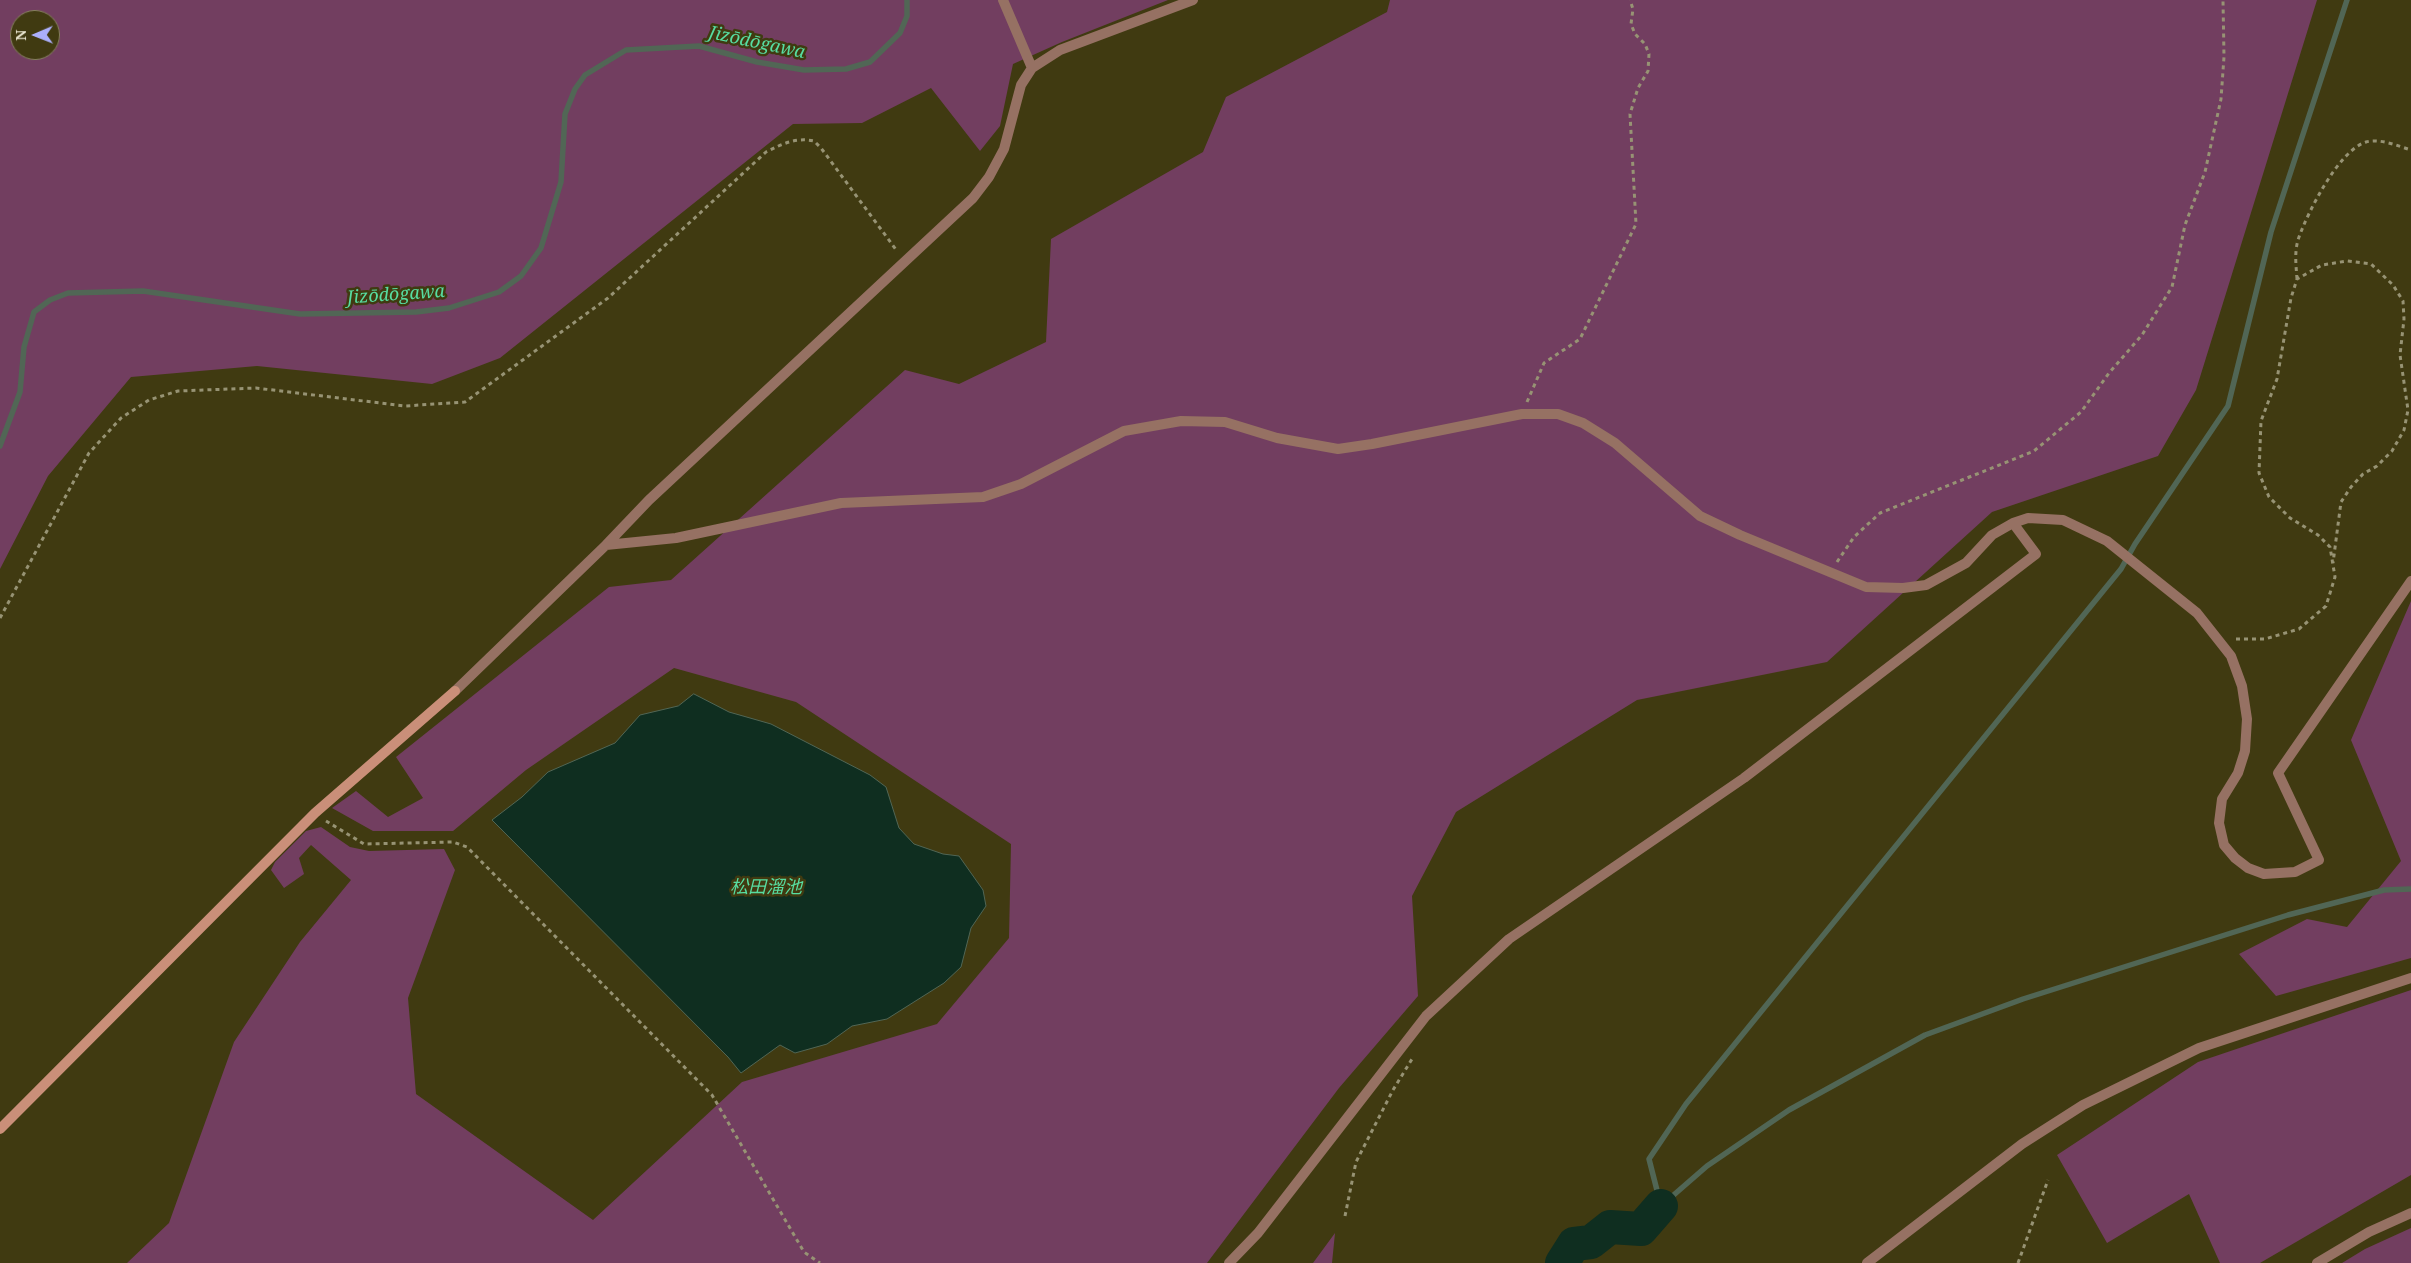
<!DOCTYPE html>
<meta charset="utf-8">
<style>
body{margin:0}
#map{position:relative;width:2411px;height:1263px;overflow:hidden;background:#403a11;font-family:"Noto Serif",serif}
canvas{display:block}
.north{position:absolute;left:10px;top:10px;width:50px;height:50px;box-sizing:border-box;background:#403a11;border:1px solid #84805e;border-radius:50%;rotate:269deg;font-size:14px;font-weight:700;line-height:20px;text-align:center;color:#ebe8d2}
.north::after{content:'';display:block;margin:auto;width:18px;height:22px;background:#abaffb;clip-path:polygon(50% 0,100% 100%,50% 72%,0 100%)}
</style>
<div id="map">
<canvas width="2411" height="1263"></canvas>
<div class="north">N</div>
</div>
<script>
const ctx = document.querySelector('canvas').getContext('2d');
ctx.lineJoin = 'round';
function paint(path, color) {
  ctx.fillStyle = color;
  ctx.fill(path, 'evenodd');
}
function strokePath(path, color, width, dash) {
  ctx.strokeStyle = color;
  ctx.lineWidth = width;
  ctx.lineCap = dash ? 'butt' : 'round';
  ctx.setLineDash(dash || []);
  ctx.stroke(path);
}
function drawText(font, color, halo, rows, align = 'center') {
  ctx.font = font + ' "Noto Serif","Noto Sans JP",serif';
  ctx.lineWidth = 5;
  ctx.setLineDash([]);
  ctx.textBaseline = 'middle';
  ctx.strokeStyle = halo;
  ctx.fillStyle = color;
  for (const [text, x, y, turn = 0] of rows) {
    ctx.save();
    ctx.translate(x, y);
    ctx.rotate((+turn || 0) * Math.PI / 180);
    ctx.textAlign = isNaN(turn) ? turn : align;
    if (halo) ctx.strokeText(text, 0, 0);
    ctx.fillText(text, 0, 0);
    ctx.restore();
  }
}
paint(new Path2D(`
 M0,0H1168L1062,42L1013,64L1000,126L980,151L931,88L862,123L793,124L500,358L432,384L257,366L131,377L48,476L0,569ZM20,20H50V50H20Z
 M1390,0H2317L2196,390L2158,456L1992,512L1827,662L1637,700L1456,812L1412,896L1418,996L1339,1088L1207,1263H127L169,1223L234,1042L300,942L351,880L311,845L299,858L304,874L284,888L271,870L275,862L306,831L321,827L350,847L369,851L444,849L455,870L408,998L416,1094L593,1220L742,1082L937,1024L1009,938L1011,844L796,702L674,668L526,770L453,831H373L332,808L356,791L388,817L423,798L396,757L609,587L671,580L905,370L959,384L1046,342L1051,239L1203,152L1226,97L1387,12Z
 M2411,601V958L2276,996L2239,954L2307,919L2347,927L2401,861L2351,740Z
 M2411,990V1175L2260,1263H2220L2189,1194L2107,1243L2057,1155L2198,1062Z
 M2411,1228V1263H2342L2365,1249Z
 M1335,1233L1332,1263H1313Z`), '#723e60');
const water = new Path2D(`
 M694,694L729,712L771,724L870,775L886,787L899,828L914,844L943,854L959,856L983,890L986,906L971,928L961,967L944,983L887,1019L852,1026L827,1044L795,1053L780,1045L741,1073L728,1057L492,820L522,797L548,772L615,743L640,715L678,706Z`);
paint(water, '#0f2e20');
strokePath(water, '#516655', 1);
strokePath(new Path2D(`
 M2347,0L2271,232L2228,406L2135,544L2121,569L1686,1104L1649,1159L1661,1206L1707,1166L1789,1110L1925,1035L2023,999L2288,915L2384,890L2411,889
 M0,446L20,392L24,347L34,312L50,300L68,293L143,291L300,314L416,312L449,308L499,292L521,276L541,248L561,182L565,114L575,89L585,75L626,50L699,46L757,62L804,70L846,69L870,62L900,33L907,16V0`), '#516655', 5.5);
strokePath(new Path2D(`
 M1562,1263L1574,1244L1591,1242L1610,1227L1641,1229L1661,1206`), '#0f2e20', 34);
strokePath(new Path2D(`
 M2297,279C2296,265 2294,251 2299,237C2308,212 2339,150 2366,142C2380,138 2398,146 2411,150
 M1527,402L1544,363L1580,339L1636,224L1630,114L1638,88L1648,71L1649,54L1645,44L1635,34L1631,24L1633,9L1630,0
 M1837,562L1854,537L1880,513L2034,451L2081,412L2109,373L2142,335L2172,287L2185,225L2205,172L2221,99L2224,57L2223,0
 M0,618L89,453L121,418L149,400L178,391L256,388L405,406L465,402L608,298L766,152C782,144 796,137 814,141L821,148L897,251
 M2236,639H2265L2299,629L2326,606L2335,577L2330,547L2318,535L2290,518L2269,497L2259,473L2261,421L2277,379L2291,298L2297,279L2322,265L2347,261L2371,264L2393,285L2403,301L2404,319L2400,355L2408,410L2404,430L2392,451L2377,466L2363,474L2351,487L2341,502L2333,563
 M326,821L364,844L453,842L467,847L712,1095L804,1252L820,1263
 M1345,1216L1356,1162L1393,1090L1412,1059
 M2018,1263L2048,1180`), '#979374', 3, [4, 4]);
strokePath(new Path2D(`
 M1003,0L1032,68
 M606,545L676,538L841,503L983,497L1021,484L1124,431L1181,421L1225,422L1277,438L1338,449L1372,444L1522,414H1558L1583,423L1615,443L1700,516L1740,535L1866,587L1903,588L1926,585L1966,563L1992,535L2013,523L2028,518L2063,520L2107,541L2197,613L2231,656L2242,686L2247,719L2245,751L2238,773L2222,799L2219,823L2224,845L2235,858L2248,868L2264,874L2295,872L2319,860L2278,773L2411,581
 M455,691L606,545L649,500L973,198L989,177L1004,149L1021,85L1032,68L1060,50L1193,0
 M1229,1263L1258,1233L1426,1016L1509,939L1744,778L2036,554L2013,523
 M1867,1263L2022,1144L2083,1105L2199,1048L2411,978
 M2317,1263L2369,1232L2411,1213`), '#967163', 10);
strokePath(new Path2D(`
 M0,1129L315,813L455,691`), '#ca8f79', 10);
drawText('italic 18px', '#57dda1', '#403a11', [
 ["Jizōdōgawa",757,43,12],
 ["Jizōdōgawa",396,295,-4],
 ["松田溜池",766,888]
]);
</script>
